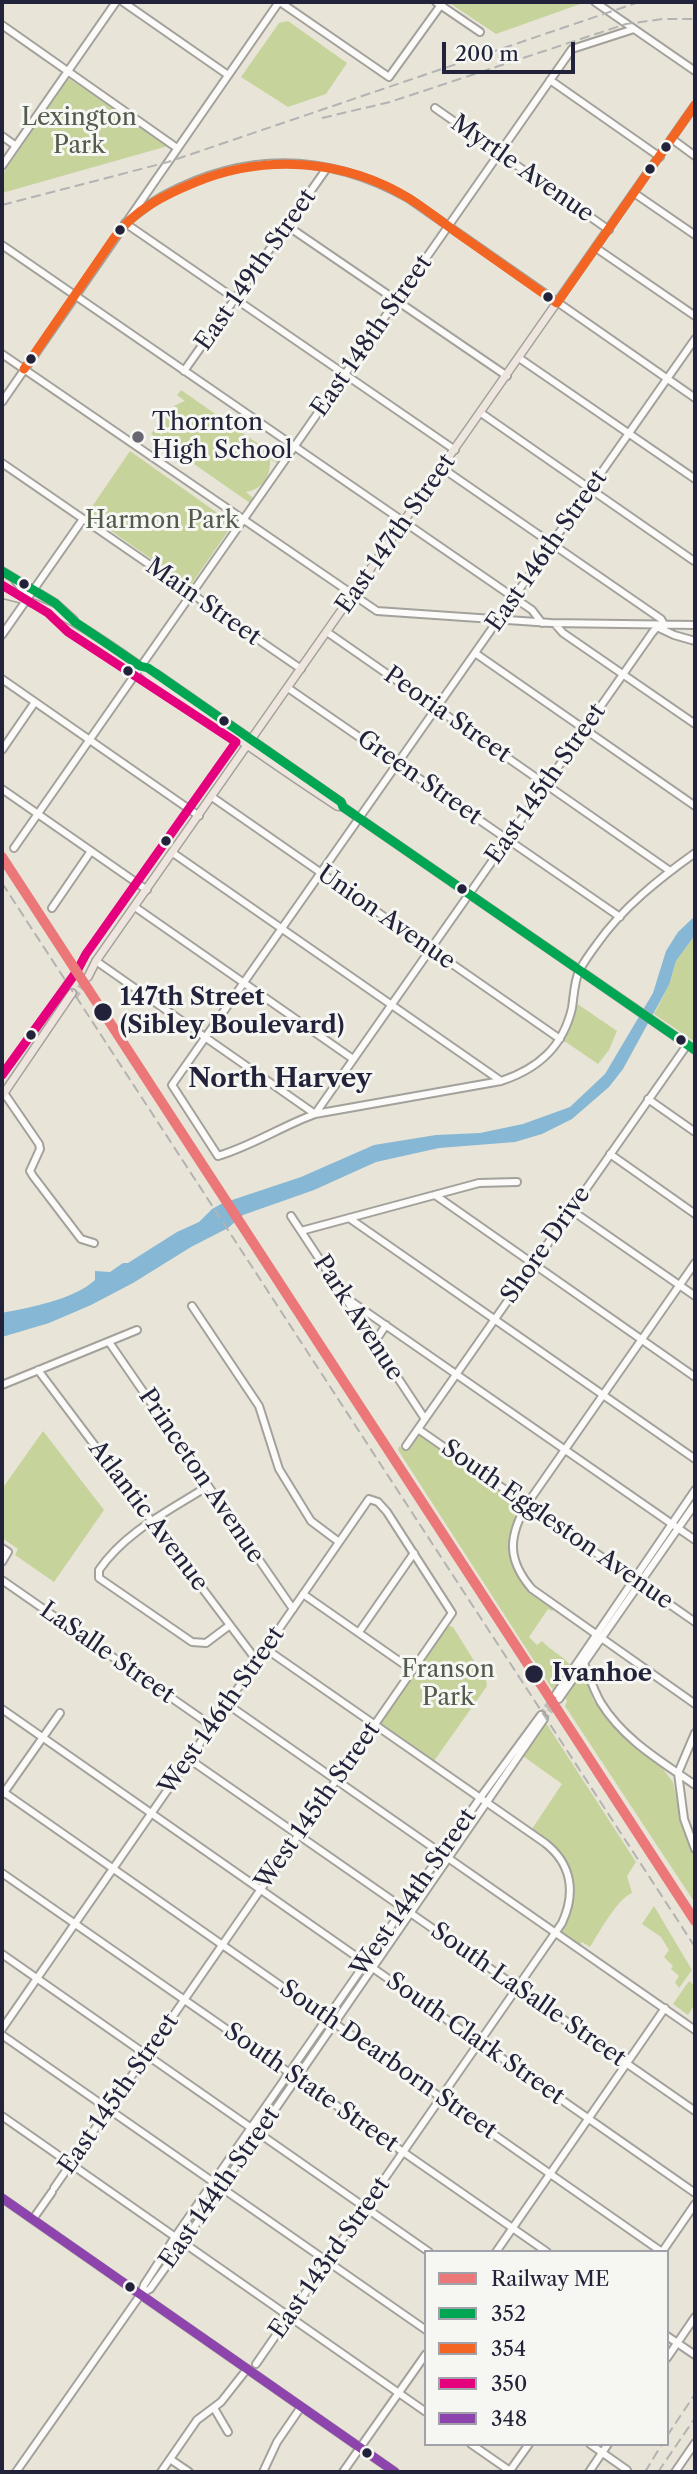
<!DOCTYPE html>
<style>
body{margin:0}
#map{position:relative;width:697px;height:2474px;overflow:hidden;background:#e8e4d7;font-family:"Libre Caslon Text",serif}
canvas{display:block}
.frame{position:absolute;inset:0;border:4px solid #22223b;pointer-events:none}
.legend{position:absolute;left:424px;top:2250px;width:245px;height:196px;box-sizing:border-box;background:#f6f6f2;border:2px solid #a1a1a9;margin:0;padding:9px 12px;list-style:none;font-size:21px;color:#22223b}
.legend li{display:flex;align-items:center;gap:14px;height:35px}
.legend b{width:35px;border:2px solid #a1a1a9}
.scale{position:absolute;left:442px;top:42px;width:133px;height:32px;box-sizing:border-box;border:4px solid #22223b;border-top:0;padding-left:9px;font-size:21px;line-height:24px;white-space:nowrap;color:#22223b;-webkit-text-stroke:5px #f6f6f2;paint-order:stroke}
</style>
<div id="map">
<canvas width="697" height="2474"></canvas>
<div class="frame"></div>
<ul class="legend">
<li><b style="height:9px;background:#eb7778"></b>Railway ME</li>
<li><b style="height:9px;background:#00a651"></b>352</li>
<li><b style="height:9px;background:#f26522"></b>354</li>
<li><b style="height:9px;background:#e5007d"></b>350</li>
<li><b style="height:9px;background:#8e44ad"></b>348</li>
</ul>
<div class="scale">200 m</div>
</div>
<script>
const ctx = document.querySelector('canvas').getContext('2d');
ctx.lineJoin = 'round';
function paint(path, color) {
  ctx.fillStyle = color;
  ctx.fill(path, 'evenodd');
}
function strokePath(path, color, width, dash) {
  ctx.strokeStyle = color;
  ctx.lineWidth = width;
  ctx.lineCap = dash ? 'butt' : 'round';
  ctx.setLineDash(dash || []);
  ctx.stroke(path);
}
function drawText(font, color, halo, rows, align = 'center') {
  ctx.font = font + ' "Libre Caslon Text",serif';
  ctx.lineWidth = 6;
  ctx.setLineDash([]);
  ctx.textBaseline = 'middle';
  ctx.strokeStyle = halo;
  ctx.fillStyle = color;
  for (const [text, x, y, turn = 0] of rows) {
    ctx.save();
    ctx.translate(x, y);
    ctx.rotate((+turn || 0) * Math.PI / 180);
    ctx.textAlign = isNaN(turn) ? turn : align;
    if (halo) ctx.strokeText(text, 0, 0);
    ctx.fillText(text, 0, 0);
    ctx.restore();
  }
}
paint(new Path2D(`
 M448,2H582L583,3L496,34Z
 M288,21L347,63L326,94L288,107L241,77L279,23Z
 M68,78L168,146L2,193V175Z
 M181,390L280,459L277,463L270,459C271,476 263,489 246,492L253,498L250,503L151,434L154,430L162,435C161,417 168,407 185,401L177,395Z
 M130,451L233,524L190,586L87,514Z
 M695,935V1042L654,1014L669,985L676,961Z
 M576,1003L617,1031L609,1050L598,1064L563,1040Z
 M43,1431L104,1510L54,1582L15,1555L18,1549L2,1538V1489Z
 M417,1432L518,1502C521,1512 515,1517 512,1527C505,1553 515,1579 535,1596C541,1601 548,1604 553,1609L552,1611L548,1609L529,1637L537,1645L542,1641C551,1651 561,1654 570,1665L553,1690L398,1450L399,1446L405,1450Z
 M447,1625L453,1627L486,1680L487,1686L434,1761L383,1725L381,1722Z
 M584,1676L593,1700L624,1737L662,1768L673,1782L684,1833L695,1857V1903L565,1706L567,1701L565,1698L579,1677Z
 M546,1723L636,1862L627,1876L632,1893C617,1899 599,1933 590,1947L582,1942L580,1945L560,1931C587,1886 572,1857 532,1829L562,1784L523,1756Z
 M654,1906L692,1970L679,1988L675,1982L679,1976L671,1969L673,1966L664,1957L669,1950L661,1937L642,1924Z
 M689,1981L695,1986V2004L688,2015L673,2004Z`), '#c6d49c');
paint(new Path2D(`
 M695,916V935L676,961L669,985L623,1069L609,1087L572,1119L542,1134L515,1142L439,1148L376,1162L314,1190L243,1215L228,1228L191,1247L133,1283L91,1305L49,1323L2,1337V1313C31,1307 73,1300 95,1280V1271L110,1272L123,1263H128L177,1232L199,1222L212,1209L223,1203L301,1177L374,1145L436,1135L480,1133L523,1124L570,1107L605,1074L653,993L666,951L678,932Z`), '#86b7d4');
strokePath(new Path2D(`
 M541,1715L556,1694
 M544,1719L559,1699`), '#c0bdb8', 6, [6, 3]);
strokePath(new Path2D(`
 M74,997L88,977`), '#c0bdb8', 7, [7, 3.5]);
const minor = new Path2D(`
 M123,2L228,75
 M280,2L389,77L443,2
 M436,2L480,32
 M595,2L695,71
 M2,25L177,148
 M550,80L660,157
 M435,108L609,230
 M2,136L16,146
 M672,139L695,156
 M2,166L116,2
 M634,193L695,235
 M125,223C138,214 151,202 165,195C247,151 327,153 408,198L695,398
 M125,223L455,450
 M286,225L507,376
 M2,245L532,610L542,623
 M596,248L695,316
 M695,339L172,1085L218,1156C252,1146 282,1126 315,1114L501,1081C538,1069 563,1047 572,1008C574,995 574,983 579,971C584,962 591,952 597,944C622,908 660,878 695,853
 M2,354L377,611L551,623L695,625
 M519,358L695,479
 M184,371L327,168
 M2,402L279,2
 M481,413L694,561
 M2,463L301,669
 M442,468L661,619L665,626
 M2,571L55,603L74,620
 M15,580L28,598
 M555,624L563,633L695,724
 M327,632L670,871
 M2,635L83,519
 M475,653L695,806
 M2,679L199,816
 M288,688L620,917
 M2,750L35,702
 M2,789L147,890
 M212,797L560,1039
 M14,848L572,49L634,29
 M173,853L501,1081
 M135,907L353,1059
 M52,908L91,851
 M96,961L315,1114L652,633L657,627L674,635L695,641
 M4,1093L39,1144L40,1149L30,1171L33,1176L81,1239L94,1243
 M648,1099L695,1132
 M610,1154L695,1214
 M435,1195L695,1377
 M571,1210L695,1296
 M291,1216L425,1419
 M349,1218L695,1459
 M301,1231L479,1183L517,1182
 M695,1263L527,1504C508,1537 507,1560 532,1589L695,1704
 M342,1295L695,1540
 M192,1306L259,1406L279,1469L311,1521L339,1542
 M109,1342L293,1609
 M374,1343L386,1325
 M38,1370L257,1661
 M2,1385L137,1330
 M418,1429L695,1622
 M406,1446L687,1045
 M208,1486C169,1511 126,1531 99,1570V1578L192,1642L206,1643L230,1625
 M2,1548L8,1552L2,1562
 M2,1580L212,1726
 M303,1594L412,1670
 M359,1632L414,1553
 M584,1663C589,1676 594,1691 601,1703C624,1740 661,1761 695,1785
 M556,1694L695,1490
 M559,1699L695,1504
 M227,1704L695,2030
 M2,1709L695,2193
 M695,1733L678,1773L684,1819L695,1849
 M189,1759L695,2111
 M2,1791L662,2252
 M3,1794L60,1713
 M2,1873L547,2252
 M2,1954L429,2252
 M2,2029L369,1499L378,1502L387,1512L452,1613L54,2188
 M2,2035L426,2330
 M2,2116L426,2412
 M33,2219L52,2192
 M496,2252L665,2008
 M662,2252L695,2204
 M141,2294L150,2289L183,2243L544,1719
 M667,2336L695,2355
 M667,2358L695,2317
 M256,2364L562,1923C576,1893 572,1864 545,1843L266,1649
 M214,2408L228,2432
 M471,2444L510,2471
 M590,2444L627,2470
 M170,2459L189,2472
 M16,2472L141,2294L144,2285L175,2237L480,1798L541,1715
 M161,2472L197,2420L221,2402L247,2369
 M263,2472L277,2442L301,2407
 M343,2472L426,2354
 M509,2472L529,2444
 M589,2472L608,2444
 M675,2472L695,2443`);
const major = new Path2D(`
 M2,594C55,605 97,636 140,666C155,686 184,701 204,715C248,746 292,777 337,806L343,807L695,1050
 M141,667L157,674L341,802L343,807
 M88,977L96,961L695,105
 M2,1096L72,993
 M2,2198L395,2472`);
strokePath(minor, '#a3a19c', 10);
strokePath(major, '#a3a19c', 10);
strokePath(minor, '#fcfbf9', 6);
strokePath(major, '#eee6de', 7);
strokePath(new Path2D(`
 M322,118L390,102L626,24L663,19H695
 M2,205L168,162L639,2
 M2,883L695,1947
 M667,2436L695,2394
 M645,2472L662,2444
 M658,2472L695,2418`), '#b3b3b4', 2, [10, 5]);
strokePath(new Path2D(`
 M2,571L55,603L75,622L140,666L148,668L341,802L343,807L695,1050`), '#00a651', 9);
strokePath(new Path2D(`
 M557,303L695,105
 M24,369L114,238C134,210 164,195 196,182C265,154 346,159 410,199C429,211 447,226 466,239C496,260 527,282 557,303`), '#f26522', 9);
strokePath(new Path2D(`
 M2,585L48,613L68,632L236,742L86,954L77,971L2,1075`), '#e5007d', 9);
strokePath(new Path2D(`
 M2,2198L395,2472`), '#8e44ad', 9);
strokePath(new Path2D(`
 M2,857L695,1921`), '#eb7778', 10);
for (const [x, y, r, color] of [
 [666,147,6,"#22223b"],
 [650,169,6,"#22223b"],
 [120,230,6,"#22223b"],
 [548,297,6,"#22223b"],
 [31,359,6,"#22223b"],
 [138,437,7,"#676672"],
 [24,584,6,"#22223b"],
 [128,671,6,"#22223b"],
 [224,721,6,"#22223b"],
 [166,841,6,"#22223b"],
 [462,889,6,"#22223b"],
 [103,1012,10,"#22223b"],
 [31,1035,6,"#22223b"],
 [681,1040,6,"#22223b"],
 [534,1674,10,"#22223b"],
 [130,2287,6,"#22223b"],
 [367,2453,6,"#22223b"]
]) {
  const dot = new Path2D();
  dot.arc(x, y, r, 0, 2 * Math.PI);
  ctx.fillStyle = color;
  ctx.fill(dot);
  strokePath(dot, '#f6f6f2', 2.5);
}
drawText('24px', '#525b4c', '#f6f6f2', [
 ["Lexington",79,118],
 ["Park",79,146],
 ["Harmon Park",162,521],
 ["Franson",448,1670],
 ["Park",448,1698]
]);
drawText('24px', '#22223b', '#f6f6f2', [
 ["Myrtle Avenue",522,169,35],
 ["East 149th Street",256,270,-55],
 ["East 148th Street",372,336,-55],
 ["East 147th Street",396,534,-55],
 ["East 146th Street",547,551,-55],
 ["Main Street",203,602,35],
 ["Peoria Street",447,715,35],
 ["Green Street",419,778,35],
 ["East 145th Street",546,784,-55],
 ["Union Avenue",386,918,35],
 ["Shore Drive",546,1245,-55],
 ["Park Avenue",358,1318,57],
 ["Princeton Avenue",201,1476,56],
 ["Atlantic Avenue",148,1516,53],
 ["South Eggleston Avenue",557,1525,35],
 ["LaSalle Street",107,1653,35],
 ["West 146th Street",222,1711,-55],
 ["West 145th Street",318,1806,-55],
 ["West 144th Street",414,1893,-55],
 ["South LaSalle Street",528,1995,35],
 ["South Clark Street",475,2039,35],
 ["South Dearborn Street",388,2060,35],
 ["South State Street",311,2088,35],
 ["East 145th Street",119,2094,-55],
 ["East 144th Street",220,2188,-55],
 ["East 143rd Street",330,2258,-55]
]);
drawText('24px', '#22223b', '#f6f6f2', [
 ["Thornton",152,423],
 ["High School",152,451]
], 'left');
drawText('bold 24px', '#22223b', '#f6f6f2', [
 ["147th Street",120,998],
 ["(Sibley Boulevard)",120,1026],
 ["Ivanhoe",552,1674]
], 'left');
drawText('bold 26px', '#22223b', '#f6f6f2', [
 ["North Harvey",280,1079]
]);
</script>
